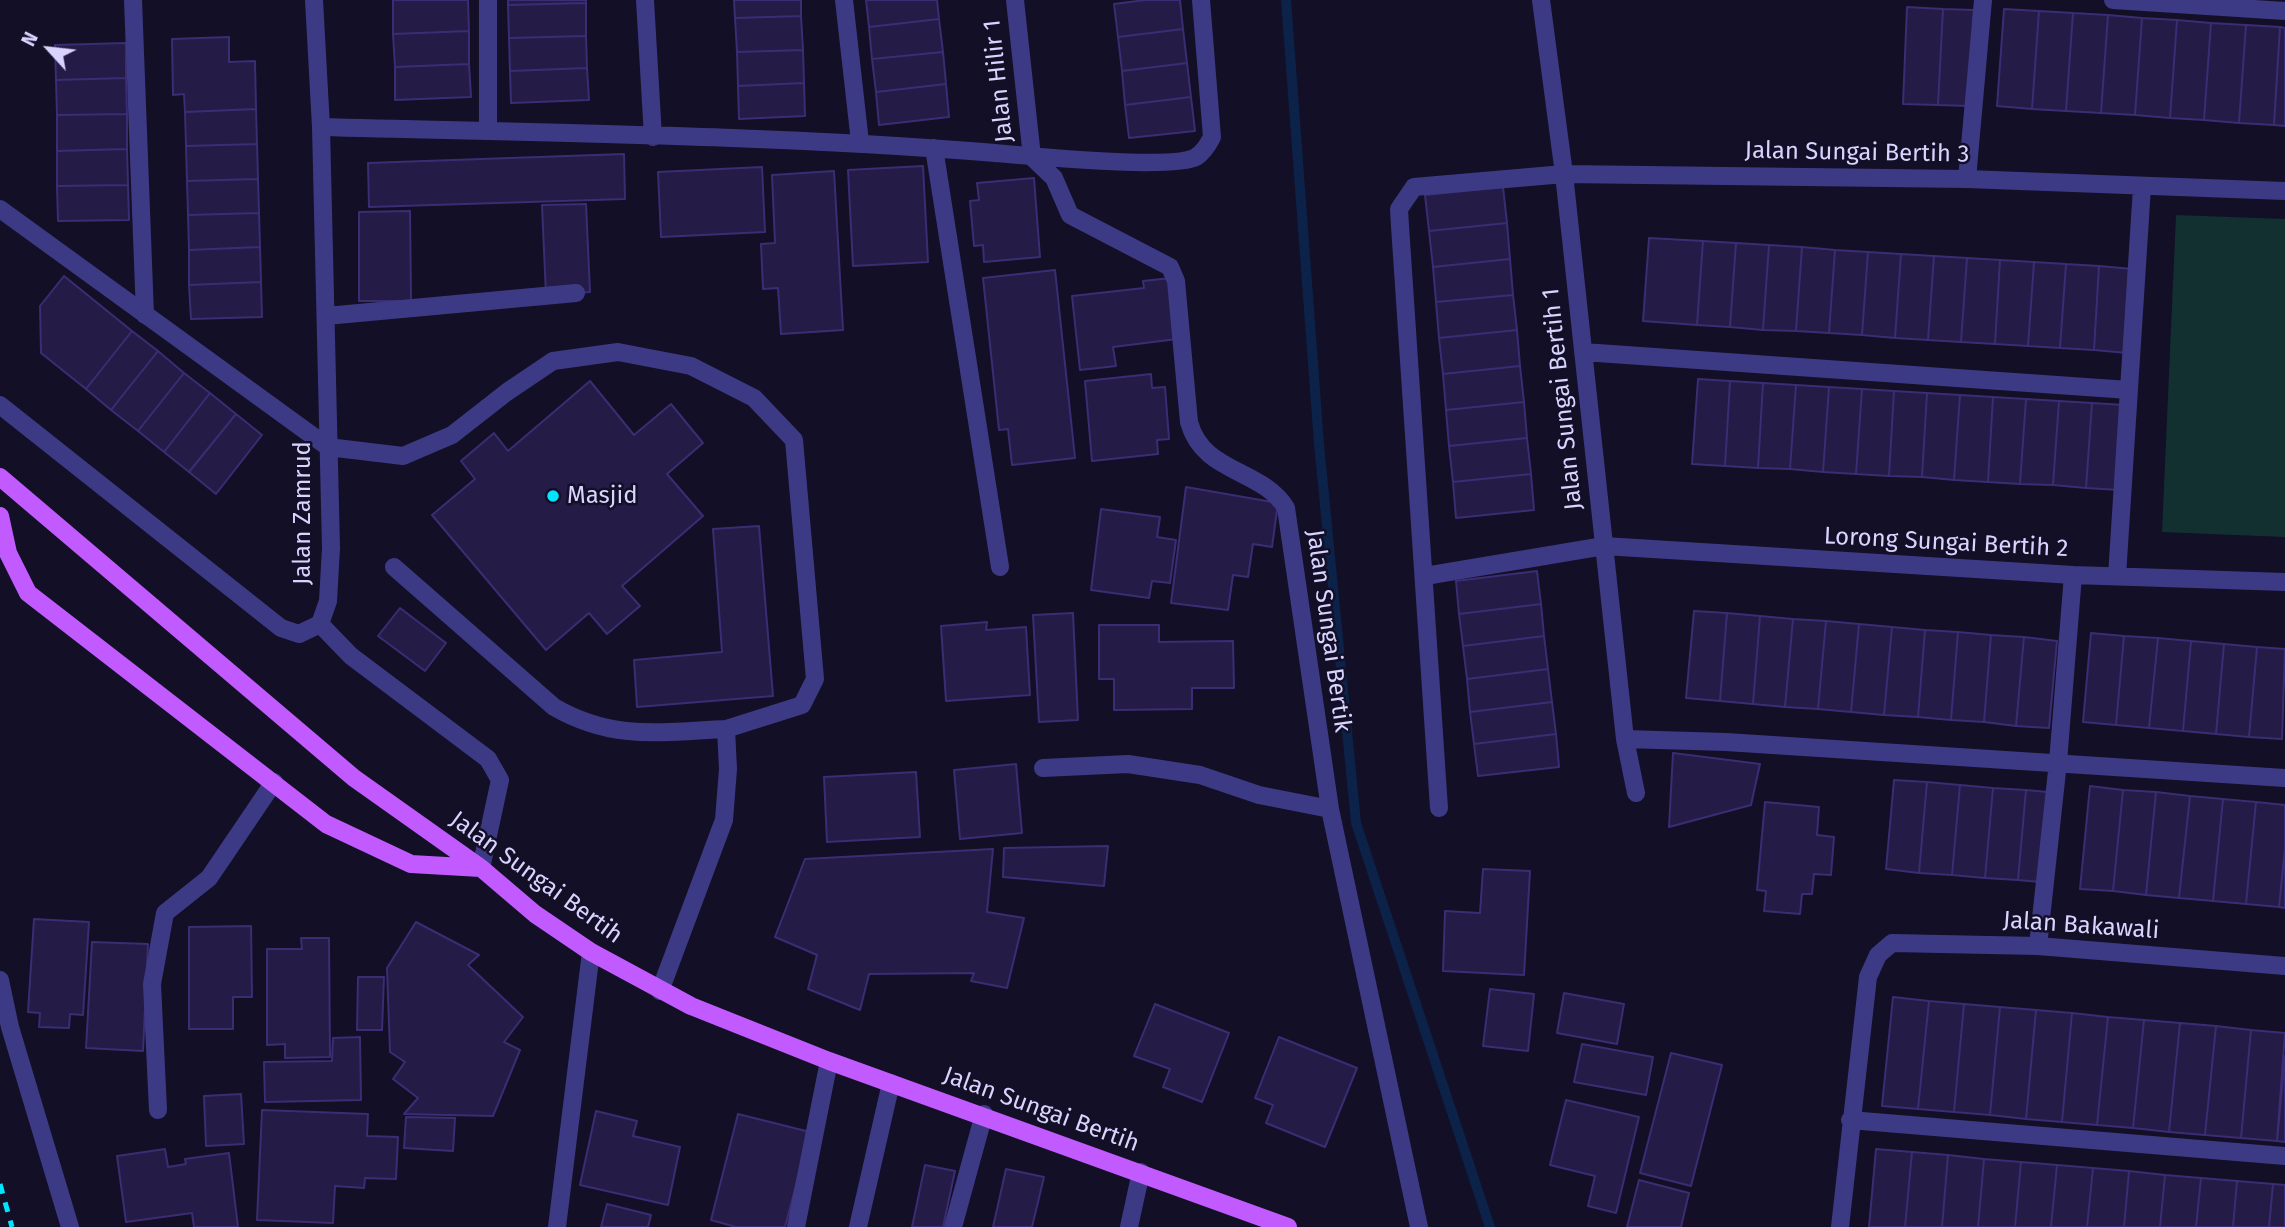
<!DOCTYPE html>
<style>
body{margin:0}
#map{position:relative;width:2285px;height:1227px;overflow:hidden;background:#130f26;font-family:"Fira Sans",sans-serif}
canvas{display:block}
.north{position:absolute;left:14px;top:14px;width:70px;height:70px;-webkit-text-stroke:5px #130f26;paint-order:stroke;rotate:297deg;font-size:19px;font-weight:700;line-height:28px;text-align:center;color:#d9d4ff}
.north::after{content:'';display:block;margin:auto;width:24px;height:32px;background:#d9d4ff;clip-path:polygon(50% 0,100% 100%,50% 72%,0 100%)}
</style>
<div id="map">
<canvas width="2285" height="1227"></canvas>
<div class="north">N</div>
</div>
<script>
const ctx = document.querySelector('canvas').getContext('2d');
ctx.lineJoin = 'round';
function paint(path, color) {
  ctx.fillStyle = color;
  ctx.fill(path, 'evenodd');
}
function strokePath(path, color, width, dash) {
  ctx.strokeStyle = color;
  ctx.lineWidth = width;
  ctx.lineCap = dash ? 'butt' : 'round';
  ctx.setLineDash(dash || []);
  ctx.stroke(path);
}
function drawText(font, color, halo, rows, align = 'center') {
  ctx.font = font + ' "Fira Sans",sans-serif';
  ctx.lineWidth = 5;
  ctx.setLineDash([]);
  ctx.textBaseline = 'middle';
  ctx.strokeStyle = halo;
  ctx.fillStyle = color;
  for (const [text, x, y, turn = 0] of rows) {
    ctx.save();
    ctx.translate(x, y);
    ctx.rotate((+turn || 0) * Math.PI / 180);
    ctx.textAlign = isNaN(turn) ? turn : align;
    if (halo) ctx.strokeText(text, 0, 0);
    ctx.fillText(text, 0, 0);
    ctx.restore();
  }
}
paint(new Path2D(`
 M2176,215L2285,219V537L2162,532Z`), '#12302f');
strokePath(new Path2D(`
 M1286,0L1319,444L1356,823L1490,1227`), '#0c2248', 10);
const building = new Path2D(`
 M393,0H468L469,31L393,34Z
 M508,0H586V3L508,5Z
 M734,0H801V16L735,18Z
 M866,0H937L939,19L869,27Z
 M1145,0H1180L1183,29L1118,37L1114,4Z
 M586,3V36L509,38L508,5Z
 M1907,7L1943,9L1938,105L1903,104Z
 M1943,9L1974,10L1969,106L1938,105Z
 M2004,9L2039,11L2032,109L1997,106Z
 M2039,11L2073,13L2066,111L2032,109Z
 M2073,13L2108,15L2101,113L2066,111Z
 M2108,15L2142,18L2135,115L2101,113Z
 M801,16L803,50L737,52L735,18Z
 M2142,18L2177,20L2170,118L2135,115Z
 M939,19L943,52L872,59L869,27Z
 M2177,20L2211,23L2204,120L2170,118Z
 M2211,23L2246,25L2239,123L2204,120Z
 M2246,25L2280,27L2274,125L2239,123Z
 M2280,27L2285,28V126L2274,125Z
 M1183,29L1187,63L1122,71L1118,37Z
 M469,31V64L395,67L393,34Z
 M586,36L587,68L510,71L509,38Z
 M229,37V62L255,61L256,109L185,112L184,94L173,95L172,39Z
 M126,43V78L56,80L55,45Z
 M803,50L804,83L738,86L737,52Z
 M943,52L946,84L876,92L872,59Z
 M1187,63L1191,97L1125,105L1122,71Z
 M469,64L471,97L395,100V67Z
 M587,68L589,100L511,103L510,71Z
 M126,78L127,114L57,115L56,80Z
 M804,83L805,116L739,119L738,86Z
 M946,84L949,117L879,125L876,92Z
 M1191,97L1195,131L1129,138L1125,105Z
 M256,109L257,144L186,146L185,112Z
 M127,114V149L57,151V115Z
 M257,144L258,179L187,181L186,146Z
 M127,149L128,185L57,186V151Z
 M624,154L625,199L369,207L368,163Z
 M923,166L928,262L853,266L848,170Z
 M762,167L765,232L661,237L658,172Z
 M834,171L843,330L781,334L778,288L763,289L761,244L775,243L772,175Z
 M1034,178L1040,257L984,262L983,245L974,246L970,201L979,200L977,183Z
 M258,179L259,213L188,215L187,181Z
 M128,185L129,220L58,221L57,186Z
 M1503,187L1507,223L1429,231L1425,195Z
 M586,204L590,292L546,295L542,205Z
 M410,211L411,301H359V212Z
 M259,213L260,247L189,250L188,215Z
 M1507,223L1510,259L1433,267L1429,231Z
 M1649,238L1703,241L1697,325L1643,321Z
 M1703,241L1736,243L1730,327L1697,325Z
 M1736,243L1769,245L1763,330L1730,327Z
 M1769,245L1802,247L1796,331L1763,330Z
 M260,247L261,282L189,285V250Z
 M1802,247L1835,250L1829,333L1796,331Z
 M1835,250L1868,252L1862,335L1829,333Z
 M1868,252L1901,254L1895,338L1862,335Z
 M1901,254L1934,256L1928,340L1895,338Z
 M1934,256L1967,258L1961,342L1928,340Z
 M1967,258L2000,260L1995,344L1961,342Z
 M1510,259L1513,295L1436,302L1433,267Z
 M2000,260L2034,262L2028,346L1995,344Z
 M2034,262L2066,264L2060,348L2028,346Z
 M2066,264L2099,266L2094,350L2060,348Z
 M2099,266L2133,269L2127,353L2094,350Z
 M1055,270L1075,458L1012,465L1008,429L999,430L983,278Z
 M64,276L132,331L86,389L41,353L40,306Z
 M1171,278L1177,339L1113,347L1116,366L1080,370L1072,296L1144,288L1143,281Z
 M261,282L262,317L191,319L189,285Z
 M1513,295L1517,330L1439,338L1436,302Z
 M1517,330L1520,366L1443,374L1439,338Z
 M132,331L158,351L111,410L86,389Z
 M158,351L184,373L138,431L111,410Z
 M1520,366L1524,402L1446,410L1443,374Z
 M184,373L210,393L164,452L138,431Z
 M1151,374L1152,388L1165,387L1169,439L1157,440L1158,454L1092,461L1085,381Z
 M1698,379L1730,381L1725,466L1692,464Z
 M590,381L634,435L671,404L703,443L667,474L703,516L622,586L640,606L607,634L589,613L546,650L432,515L475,479L461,461L494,433L508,451Z
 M1730,381L1763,383L1758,468L1725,466Z
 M1763,383L1796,385L1790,469L1758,468Z
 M1796,385L1829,387L1823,472L1790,469Z
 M1829,387L1862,389L1856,474L1823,472Z
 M1862,389L1894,391L1889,476L1856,474Z
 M1894,391L1927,393L1922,477L1889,476Z
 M210,393L236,414L189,472L164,452Z
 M1927,393L1960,395L1954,480L1922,477Z
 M1960,395L1993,397L1988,482L1954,480Z
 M1993,397L2026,399L2020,484L1988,482Z
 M2026,399L2059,401L2053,485L2020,484Z
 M2059,401L2092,403L2086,488L2053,485Z
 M1524,402L1527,438L1449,446L1446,410Z
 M2092,403L2124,405L2119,490L2086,488Z
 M236,414L262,435L216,494L189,472Z
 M1527,438L1531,474L1453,482L1449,446Z
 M1531,474L1534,510L1456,518L1453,482Z
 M1186,487L1278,503L1272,547L1253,544L1248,577L1233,575L1228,610L1171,603Z
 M1101,509L1160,517L1157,537L1176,540L1170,583L1152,581L1149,598L1091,590Z
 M759,526L773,696L637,707L634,660L722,652L713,529Z
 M1537,571L1541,604L1459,614L1456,581Z
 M1541,604L1544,636L1463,646L1459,614Z
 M400,608L446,643L425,671L378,636Z
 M1694,611L1727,613L1720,701L1686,698Z
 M1073,613L1078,720L1039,722L1033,615Z
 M1727,613L1760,616L1753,704L1720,701Z
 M1760,616L1793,619L1785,707L1753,704Z
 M1793,619L1826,621L1818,709L1785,707Z
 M1826,621L1859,624L1851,712L1818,709Z
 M987,622L986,630L1026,627L1030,695L946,701L941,626Z
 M1859,624L1892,627L1884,715L1851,712Z
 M1099,625H1159V642L1233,641L1234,688H1192V709L1114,710V679H1099Z
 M1892,627L1925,630L1918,717L1884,715Z
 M1925,630L1958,632L1951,720L1918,717Z
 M1958,632L1991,635L1984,722L1951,720Z
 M2091,633L2124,636L2116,725L2083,722Z
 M1991,635L2024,637L2016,726L1984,722Z
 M1544,636L1548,669L1467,679L1463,646Z
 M2124,636L2158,638L2149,728L2116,725Z
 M2024,637L2057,641L2049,728L2016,726Z
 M2158,638L2191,641L2183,731L2149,728Z
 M2191,641L2224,644L2216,734L2183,731Z
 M2224,644L2257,647L2249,737L2216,734Z
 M2257,647L2285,649L2282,739L2249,737Z
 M1548,669L1552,702L1470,712L1467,679Z
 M1552,702L1556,734L1474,744L1470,712Z
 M1556,734L1559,767L1478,776L1474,744Z
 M1673,753L1760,764L1751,805L1669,827Z
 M1016,764L1022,833L960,839L954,770Z
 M916,772L920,837L827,842L824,777Z
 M1894,780L1927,782L1919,873L1886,869Z
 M1927,782L1960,785L1952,875L1919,873Z
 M1960,785L1993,788L1985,878L1952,875Z
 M2090,786L2123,790L2113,891L2080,889Z
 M1993,788L2026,790L2018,880L1985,878Z
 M2026,790L2059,793L2051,883L2018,880Z
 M2123,790L2156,792L2146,895L2113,891Z
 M2156,792L2190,796L2179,898L2146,895Z
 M2190,796L2223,799L2213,901L2179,898Z
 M2223,799L2256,802L2246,904L2213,901Z
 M1765,802L1819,807L1817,835L1834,837L1831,875L1814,874L1812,894H1802L1800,914L1764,911L1766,891L1757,890Z
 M2256,802L2285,805V848L2279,907L2246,904Z
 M1108,846L1104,886L1003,877L1004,848Z
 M2285,848V908L2279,907Z
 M993,849L987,912L1024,918L1007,988L971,981L974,973L869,974L860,1010L808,989L817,955L775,937L805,859Z
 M1483,869L1530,871L1524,975L1443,971L1445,911L1480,913Z
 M34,919L89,922L83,1015L70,1014L69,1028L39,1027L40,1013L28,1012Z
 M416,922L479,955L468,965L523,1017L504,1042L520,1050L493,1116L404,1114L418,1098L393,1079L405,1062L390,1052L387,968Z
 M251,926L252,997H233V1029H189V927Z
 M301,938H329L330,1057L285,1058V1044L267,1045V949H302Z
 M92,942L148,944L143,1051L86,1048Z
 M358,977H384L382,1030H357Z
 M1490,989L1534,994L1528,1051L1483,1046Z
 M1564,993L1624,1004L1617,1044L1557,1033Z
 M1893,997L1929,1001L1918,1109L1882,1106Z
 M1929,1001L1964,1004L1954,1112L1918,1109Z
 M1155,1004L1229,1033L1202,1102L1163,1087L1170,1069L1134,1056Z
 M1964,1004L2000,1007L1990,1115L1954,1112Z
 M2000,1007L2036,1010L2026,1119L1990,1115Z
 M2036,1010L2072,1013L2062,1122L2026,1119Z
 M2072,1013L2108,1017L2097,1125L2062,1122Z
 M2108,1017L2144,1020L2133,1128L2097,1125Z
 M2144,1020L2180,1023L2169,1132L2133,1128Z
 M2180,1023L2216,1026L2205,1135L2169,1132Z
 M2216,1026L2251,1030L2241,1138L2205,1135Z
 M2251,1030L2285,1033L2277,1141L2241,1138Z
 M360,1037L361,1100L265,1102L264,1062L332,1061L333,1038Z
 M1279,1037L1357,1068L1325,1147L1266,1123L1273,1105L1255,1098Z
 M1582,1044L1653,1057L1646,1095L1574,1082Z
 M1671,1053L1722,1065L1691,1186L1640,1173Z
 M2285,1056V1142L2277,1141Z
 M241,1094L244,1144L206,1146L204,1096Z
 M1566,1100L1639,1117L1616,1213L1588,1206L1595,1176L1550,1165Z
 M262,1110L368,1114L367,1136L398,1137L396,1179L365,1178L364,1188L335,1186L333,1223L257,1220Z
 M596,1111L637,1121L633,1136L680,1147L668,1205L580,1185Z
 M738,1114L810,1132L785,1227H736L711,1220Z
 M406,1117L455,1118L453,1151L404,1148Z
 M165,1149L168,1167L186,1164L185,1159L229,1153L238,1227H194L192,1213L126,1222L117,1156Z
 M1876,1149L1912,1152L1905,1227H1869Z
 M1912,1152L1948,1155L1942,1227H1905Z
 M1948,1155L1984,1159L1978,1227H1942Z
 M1984,1159L2021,1162L2015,1227H1978Z
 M2021,1162L2057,1165L2051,1227H2015Z
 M925,1165L955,1171L943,1227H912Z
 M2057,1165L2093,1168L2087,1227H2051Z
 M2093,1168L2129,1171L2124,1227H2087Z
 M1006,1169L1044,1177L1032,1227H993Z
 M2129,1171L2165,1175L2160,1227H2124Z
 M2165,1175L2201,1178L2196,1227H2160Z
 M2201,1178L2237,1181L2233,1227H2196Z
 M1639,1180L1689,1193L1681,1227H1627Z
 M2237,1181L2273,1184L2269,1227H2233Z
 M2273,1184L2285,1185V1227H2269Z
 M607,1204L651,1215L648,1227H601Z`);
paint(building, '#241b47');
strokePath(building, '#3b2d73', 2);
strokePath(new Path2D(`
 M133,0L145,315
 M488,0V131
 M645,0L653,137
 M844,0L860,142
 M1015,0L1032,157
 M1541,0L1564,174L1625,739L1636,793
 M2113,0L2285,11
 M321,127C546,133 771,135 995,153C1028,156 1174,170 1196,157C1204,152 1208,145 1212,137L1201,0
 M934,148L1000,567
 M1032,157L1054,178L1070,215L1170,267L1176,281L1189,422C1203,474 1261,468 1286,508L1330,809L1419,1227
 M1967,179L1983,0
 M0,209L328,447L403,456L452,435L507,392L553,361L618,352L691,366L754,398L794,440L815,679L802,705L726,729L728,769L724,820L660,991
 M326,316L576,293
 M1583,352L2129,390
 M0,405L281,628L299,634L320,624L328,601L331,548L321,127L314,0
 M394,567L554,707C613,741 660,732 726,729
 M1425,576L1604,546L2073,575L2285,582
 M2117,576L2142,187
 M320,624L351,656L488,759L500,780L481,868
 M1625,739L1726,742L2285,778
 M1043,768L1128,764L1200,775L1259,795L1330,809
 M1439,808L1400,226L1399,209L1414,187L1564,174L1967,179L2285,191
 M2038,946L2058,762L2073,575
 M0,980L10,1027L70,1227
 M158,1110L152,984L165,913L209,878L274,782
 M1850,1120L2285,1156
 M557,1227L591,952
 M796,1227L829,1061
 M858,1227L891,1083
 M953,1227L984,1114
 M1129,1227L1141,1172
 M1840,1227L1868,977L1878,955L1892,943L2038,946L2285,966`), '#3d3a85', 18);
strokePath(new Path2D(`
 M0,477L354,778L481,868L535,914L591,952L691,1006L829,1061L1288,1227
 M0,516L8,553L28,593L326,824L411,864L481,868`), '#c25bff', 18);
strokePath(new Path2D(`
 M0,1184L12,1227`), '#00e5ff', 5, [10, 9]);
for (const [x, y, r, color] of [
 [553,496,7,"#00e5ff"]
]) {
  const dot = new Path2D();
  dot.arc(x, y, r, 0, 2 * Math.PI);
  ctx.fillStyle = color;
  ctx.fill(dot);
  strokePath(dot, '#130f26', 2.5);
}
drawText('24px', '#d9d4ff', '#130f26', [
 ["Jalan Hilir 1",999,81,-96],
 ["Jalan Sungai Bertih 3",1857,153,1],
 ["Jalan Sungai Bertih 1",1563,399,-96],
 ["Jalan Zamrud",303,513,-90],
 ["Lorong Sungai Bertih 2",1946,543,3],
 ["Jalan Sungai Bertik",1328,631,82],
 ["Jalan Sungai Bertih",536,878,36],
 ["Jalan Bakawali",2081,926,4],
 ["Jalan Sungai Bertih",1041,1110,20]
]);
drawText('24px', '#d9d4ff', '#130f26', [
 ["Masjid",567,496]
], 'left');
</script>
